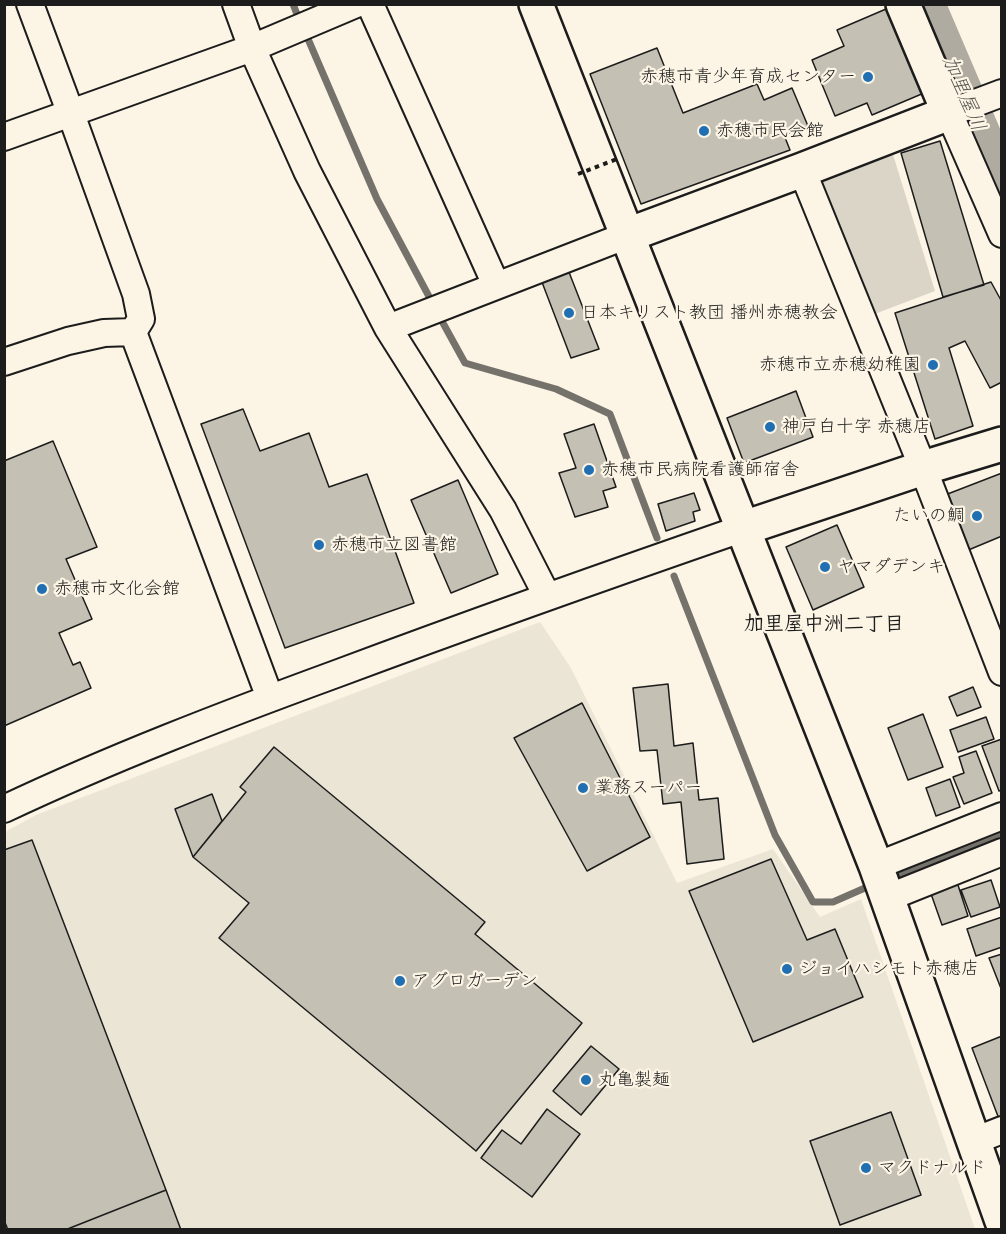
<!DOCTYPE html>
<meta charset="utf-8">
<style>
body{margin:0}
#map{position:relative;width:1006px;height:1234px;overflow:hidden;background:#fcf5e5;font-family:"Balsamiq Sans",sans-serif}
canvas{display:block}
.frame{position:absolute;inset:0;border:6px solid #1c1c1c;pointer-events:none}
</style>
<div id="map">
<canvas width="1006" height="1234"></canvas>
<div class="frame"></div>
</div>
<script>
const ctx = document.querySelector('canvas').getContext('2d');
ctx.lineJoin = 'round';
function paint(path, color) {
  ctx.fillStyle = color;
  ctx.fill(path, 'evenodd');
}
function strokePath(path, color, width, dash) {
  ctx.strokeStyle = color;
  ctx.lineWidth = width;
  ctx.lineCap = dash ? 'butt' : 'round';
  ctx.setLineDash(dash || []);
  ctx.stroke(path);
}
function drawText(font, color, halo, rows, align = 'center') {
  ctx.font = font + ' "Balsamiq Sans","Klee One",sans-serif';
  ctx.lineWidth = 4.5;
  ctx.setLineDash([]);
  ctx.textBaseline = 'middle';
  ctx.strokeStyle = halo;
  ctx.fillStyle = color;
  for (const [text, x, y, turn = 0] of rows) {
    ctx.save();
    ctx.translate(x, y);
    ctx.rotate((+turn || 0) * Math.PI / 180);
    ctx.textAlign = isNaN(turn) ? turn : align;
    if (halo) ctx.strokeText(text, 0, 0);
    ctx.fillText(text, 0, 0);
    ctx.restore();
  }
}
paint(new Path2D(`
 M540,622L571,668L677,883L773,849L820,917L861,899L975,1229L5,1230V832L36,815Z`), '#ebe5d6');
paint(new Path2D(`
 M891,148L935,291L872,315L814,179Z`), '#dbd5c8');
const water = new Path2D(`
 M986,116L1001,153V203L968,128L972,121Z`);
paint(water, '#b0aba1');
strokePath(water, '#75726c', 1.5);
strokePath(new Path2D(`
 M293,4L300,22
 M305,32L377,199L433,304
 M438,314L465,363L556,389L610,414L657,538
 M674,576L775,835L813,902H833L874,884
 M890,878L1002,833`), '#75726c', 7);
strokePath(new Path2D(`
 M925,4L1002,184`), '#b0aba1', 40);
const building = new Path2D(`
 M886,9L924,93L872,115L867,103L835,116L812,60L844,46L837,30Z
 M657,48L683,113L757,84L764,100L792,88L808,126L784,135L790,150L641,204L590,74Z
 M940,141L984,285L943,297L901,153Z
 M567,267L599,349L571,358L540,277Z
 M991,282L1002,302V382L990,388L965,341L949,348L973,426L935,439L895,313Z
 M796,391L813,437L744,463L727,418Z
 M243,409L260,451L309,433L329,487L367,474L414,603L285,648L201,424Z
 M594,424L616,487L603,491L608,507L575,517L559,473L576,468L564,434Z
 M53,441L97,547L66,559L92,619L59,633L73,665L80,662L91,688L4,726V461Z
 M1002,473V536L966,551L945,495Z
 M458,480L498,574L451,593L411,500Z
 M694,493L700,510L693,512L695,521L666,531L658,504Z
 M837,525L864,587L813,610L786,547Z
 M668,684L674,746L693,743L699,800L718,798L724,859L687,864L681,802L663,804L657,750L640,751L633,688Z
 M973,687L981,707L957,716L949,697Z
 M582,703L650,837L587,871L514,738Z
 M923,714L943,767L908,780L888,728Z
 M986,717L994,739L958,752L950,730Z
 M1002,739V790L999,791L982,746Z
 M274,747L485,922L475,934L582,1023L476,1151L219,938L249,903L193,857L246,792L240,787Z
 M976,751L992,793L964,804L953,777L964,773L959,757Z
 M950,779L960,807L936,816L926,788Z
 M212,794L222,821L193,857L175,809Z
 M32,840L166,1190L65,1230H8L4,1220V850Z
 M771,859L807,940L835,929L863,997L753,1042L689,891Z
 M991,880L1000,907L971,917L961,890Z
 M957,882L968,916L942,925L930,891Z
 M1002,917V947L976,956L967,929Z
 M1002,954V991L989,958Z
 M1002,1036V1118L999,1119L972,1048Z
 M591,1046L619,1069L581,1115L553,1091Z
 M547,1109L580,1134L532,1197L481,1158L502,1130L521,1144Z
 M891,1112L921,1195L840,1225L810,1141Z
 M166,1190L181,1230H65Z`);
paint(building, '#c4c0b3');
strokePath(building, '#1c1c1c', 1.5);
const street = new Path2D(`
 M30,4L71,114L136,294L141,319L133,332
 M236,4L252,48L307,171L388,328L503,510L547,596
 M370,4L496,285
 M1002,93L949,113L1002,234
 M4,137L252,48L356,4
 M802,170L923,468L1002,672
 M388,328L625,236
 M133,332L270,698
 M4,362L68,341L104,333L133,332
 M4,809C112,758 224,715 336,674C470,624 605,576 741,529
 M876,866L1002,816
 M887,898L1002,852
 M974,1141L1002,1130`);
const secondary = new Path2D(`
 M536,4L876,866L1002,1221
 M625,236L802,170L949,113L903,4
 M741,529L923,468L1002,444`);
strokePath(street, '#1c1c1c', 30);
strokePath(secondary, '#1c1c1c', 38);
strokePath(street, '#fcf5e5', 26);
strokePath(secondary, '#fcf5e5', 33);
strokePath(new Path2D(`
 M578,174L617,159`), '#1c1c1c', 4, [4.5, 4.5]);
for (const [x, y, r, color] of [
 [868,77,6,"#1f6fb2"],
 [704,131,6,"#1f6fb2"],
 [569,313,6,"#1f6fb2"],
 [933,365,6,"#1f6fb2"],
 [770,427,6,"#1f6fb2"],
 [589,470,6,"#1f6fb2"],
 [977,516,6,"#1f6fb2"],
 [319,545,6,"#1f6fb2"],
 [825,567,6,"#1f6fb2"],
 [42,589,6,"#1f6fb2"],
 [583,788,6,"#1f6fb2"],
 [787,969,6,"#1f6fb2"],
 [400,981,6,"#1f6fb2"],
 [586,1080,6,"#1f6fb2"],
 [866,1168,6,"#1f6fb2"]
]) {
  const dot = new Path2D();
  dot.arc(x, y, r, 0, 2 * Math.PI);
  ctx.fillStyle = color;
  ctx.fill(dot);
  strokePath(dot, '#fcf5e5', 2);
}
drawText('18px', '#1c1c1c', '#fcf5e5', [
 ["赤穂市青少年育成センター",856,77,"right"],
 ["赤穂市民会館",716,131],
 ["日本キリスト教団 播州赤穂教会",581,313],
 ["赤穂市立赤穂幼稚園",921,365,"right"],
 ["神戸白十字 赤穂店",782,427],
 ["赤穂市民病院看護師宿舎",601,470],
 ["たいの鯛",965,516,"right"],
 ["赤穂市立図書館",331,545],
 ["ヤマダデンキ",837,567],
 ["赤穂市文化会館",54,589],
 ["業務スーパー",595,788],
 ["ジョイハシモト赤穂店",799,969],
 ["アグロガーデン",412,981],
 ["丸亀製麺",598,1080],
 ["マクドナルド",878,1168]
], 'left');
drawText('italic 20px', '#575551', '#fcf5e5', [
 ["加里屋川",963,94,67]
]);
drawText('bold 20px', '#1c1c1c', '#fcf5e5', [
 ["加里屋中洲二丁目",824,625]
]);
</script>
